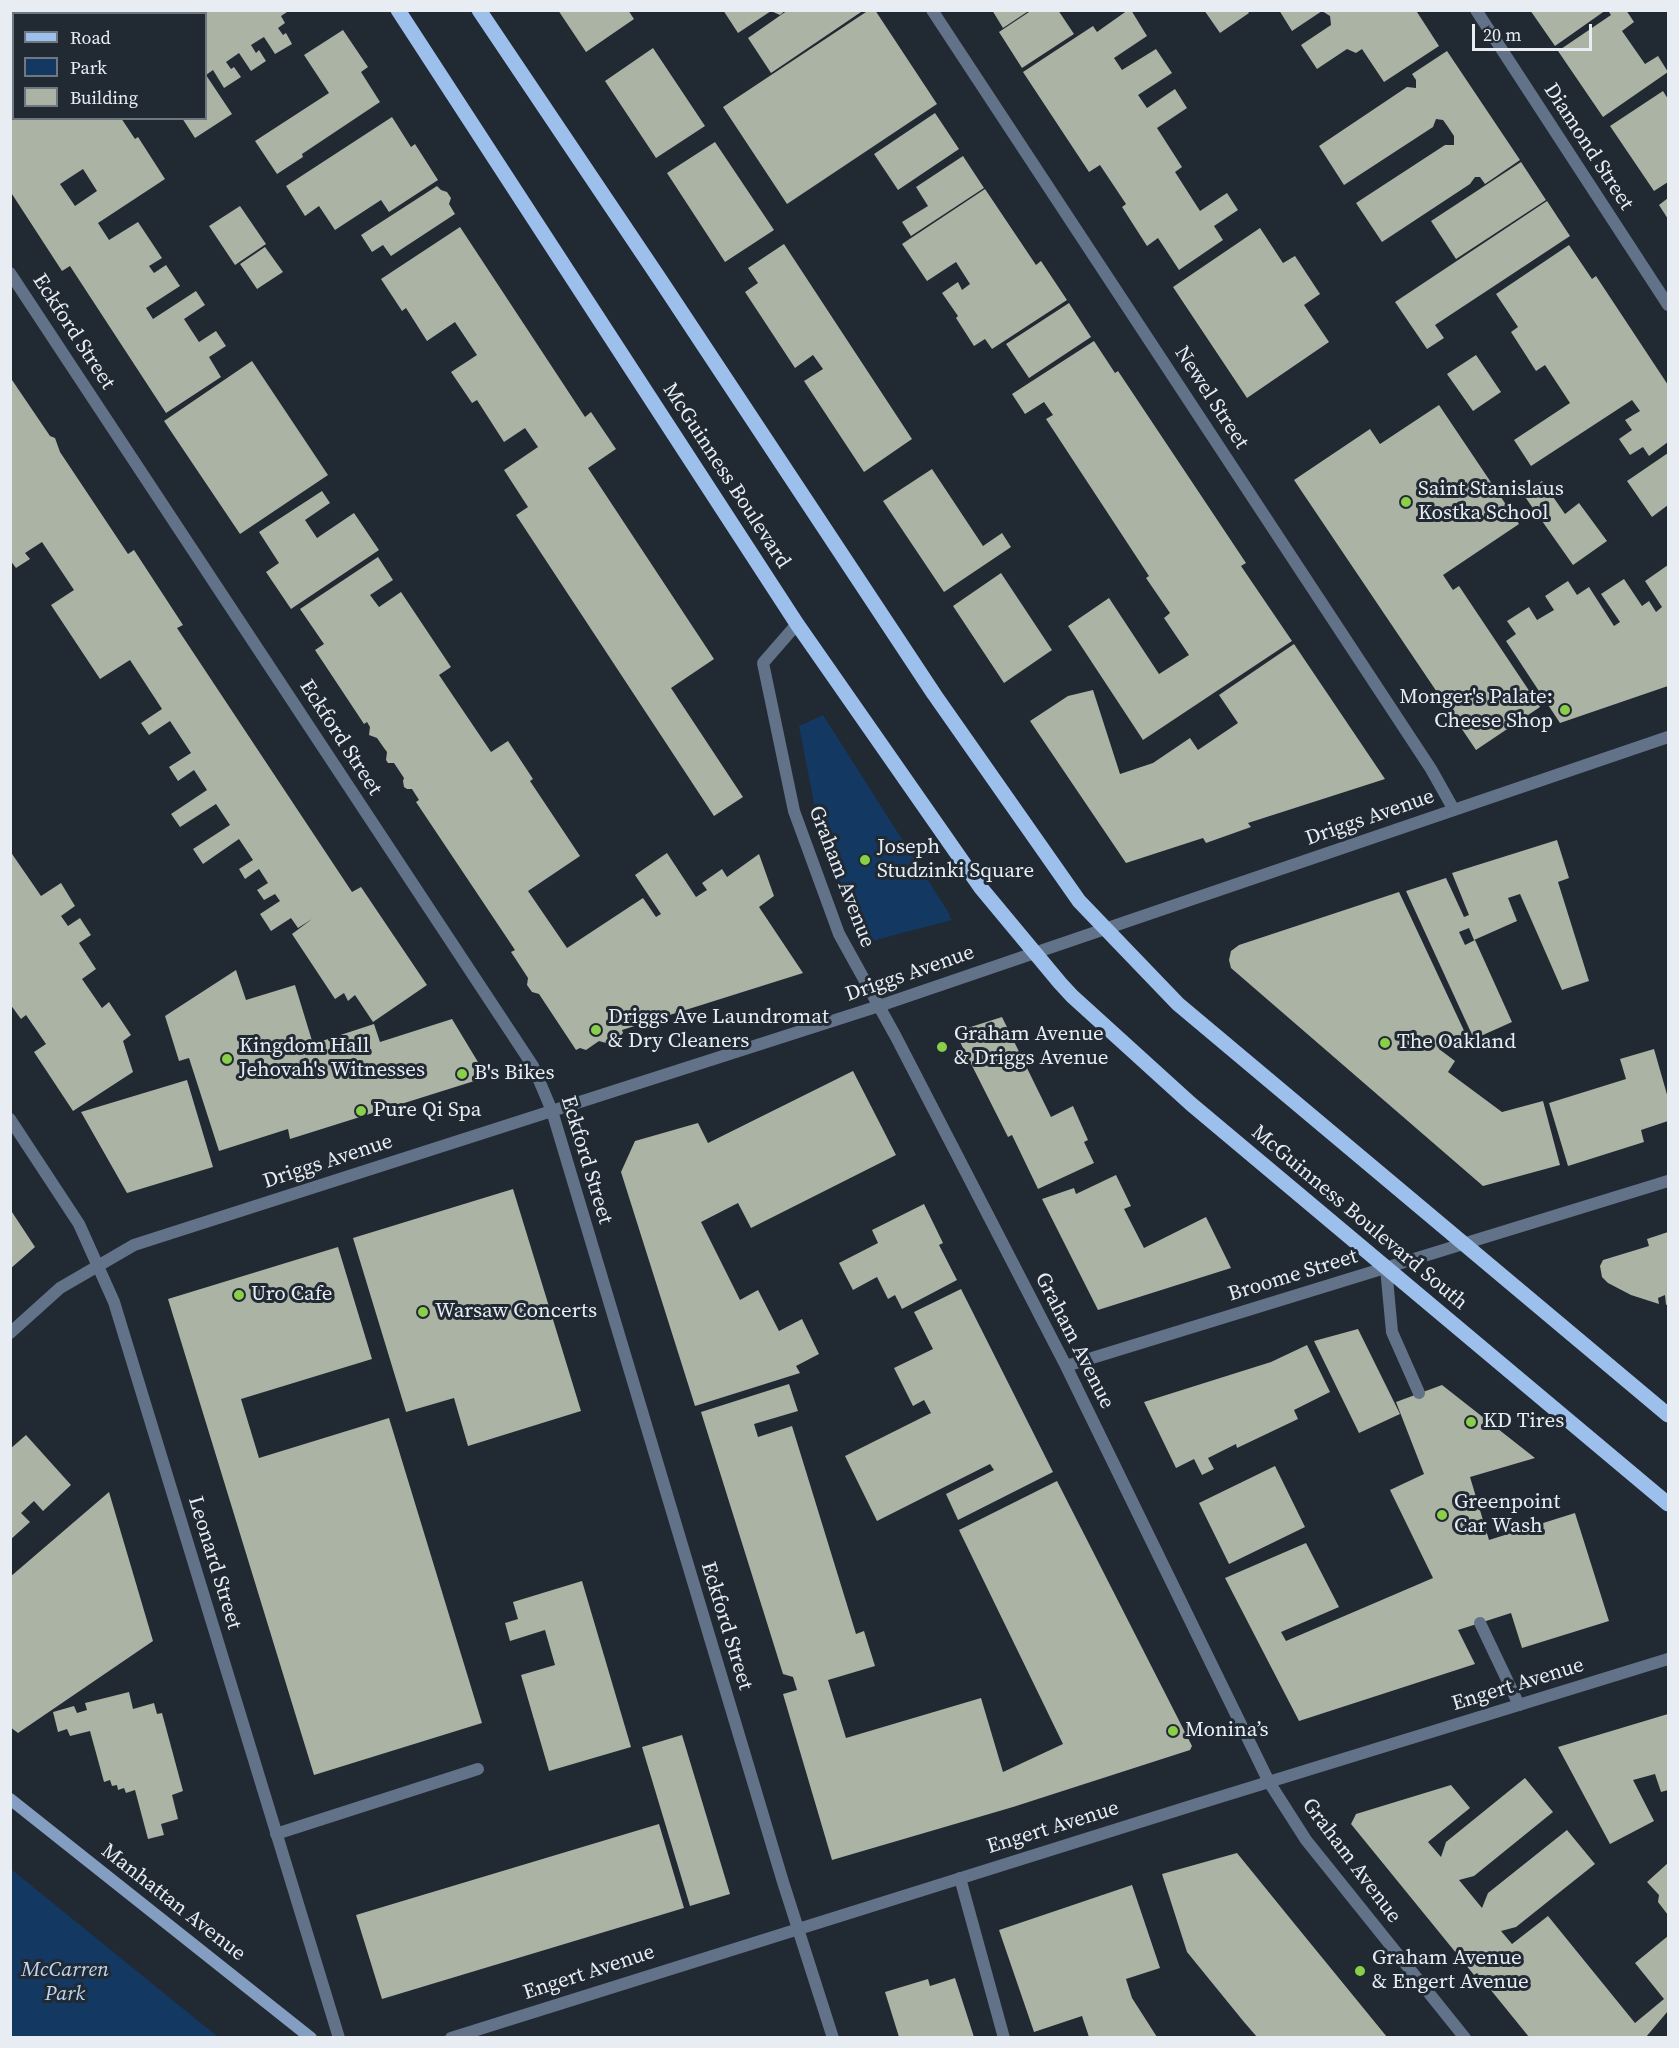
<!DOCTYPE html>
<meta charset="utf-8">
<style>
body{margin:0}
#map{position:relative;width:1679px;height:2048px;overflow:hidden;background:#212933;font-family:"Source Serif 4",serif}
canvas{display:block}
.frame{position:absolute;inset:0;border:12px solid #e7edf3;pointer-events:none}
.legend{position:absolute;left:12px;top:12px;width:195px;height:108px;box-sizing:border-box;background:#212933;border:2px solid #707780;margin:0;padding:8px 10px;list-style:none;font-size:18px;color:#e7edf3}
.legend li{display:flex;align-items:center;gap:12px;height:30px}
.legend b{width:30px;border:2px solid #707780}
.scale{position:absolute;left:1472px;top:24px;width:120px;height:27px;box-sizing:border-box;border:3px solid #e7edf3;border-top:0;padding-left:8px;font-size:18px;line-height:21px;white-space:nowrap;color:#e7edf3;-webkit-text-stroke:4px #212933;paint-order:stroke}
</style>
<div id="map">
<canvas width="1679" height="2048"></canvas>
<div class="frame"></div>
<ul class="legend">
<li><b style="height:8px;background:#9cbfeb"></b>Road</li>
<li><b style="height:16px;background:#133862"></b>Park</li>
<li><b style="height:16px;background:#abb3a5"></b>Building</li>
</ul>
<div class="scale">20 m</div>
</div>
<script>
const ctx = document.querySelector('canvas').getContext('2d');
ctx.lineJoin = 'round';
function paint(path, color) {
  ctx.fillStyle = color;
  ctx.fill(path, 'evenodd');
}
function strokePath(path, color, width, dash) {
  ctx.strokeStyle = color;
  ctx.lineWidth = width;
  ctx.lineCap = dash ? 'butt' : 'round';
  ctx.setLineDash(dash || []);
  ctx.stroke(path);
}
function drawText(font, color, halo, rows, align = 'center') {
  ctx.font = font + ' "Source Serif 4",serif';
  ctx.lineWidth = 6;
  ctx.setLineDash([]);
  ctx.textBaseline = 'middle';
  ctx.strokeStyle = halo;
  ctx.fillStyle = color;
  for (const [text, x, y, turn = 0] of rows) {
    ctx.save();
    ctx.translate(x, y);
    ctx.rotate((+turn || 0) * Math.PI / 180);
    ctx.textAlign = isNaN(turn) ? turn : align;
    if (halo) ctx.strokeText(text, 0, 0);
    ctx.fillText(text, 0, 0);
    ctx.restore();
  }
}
paint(new Path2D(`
 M823,715L950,915L949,916L952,920L872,941L848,905L824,840L815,808L799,726Z
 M11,1869L218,2037H11Z`), '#133862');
paint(new Path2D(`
 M121,10H290L281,16L285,23L278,28L283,35L286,33L292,44L275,54L264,37L259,40L251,45L256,53L259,50L266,61L251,71L239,53L226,62L231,69L234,67L241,77L224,88L213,70L206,75L232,114L195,138L182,118H206V14H116Z
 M558,10H628L634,19L586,52Z
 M723,10H786L780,15L771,11L738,33Z
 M788,10H864L771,73L748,38Z
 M869,10H875L937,104L787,204L723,107Z
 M992,10H1030L1003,28Z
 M1032,10H1058L1074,34L1022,68L999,32Z
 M1128,10H1131L1147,36L1114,58L1122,70L1156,49L1172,73L1138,95L1147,108L1175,89L1187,108L1157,128L1182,167L1175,172L1200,211L1227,193L1238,210L1214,226L1223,240L1179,270L1158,238L1147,246L1122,207L1126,204L1100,165L1089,172L1023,72L1093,26L1097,32Z
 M1204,10H1247L1249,13L1220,33Z
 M1279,10H1420L1417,12L1439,46L1384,82L1362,49L1356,53L1347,49L1317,69L1301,45L1331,25L1330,16L1322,11L1292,31Z
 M1530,10H1606L1555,46Z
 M1611,10H1626L1634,22L1622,31L1645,64L1658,56L1668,72L1603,117L1558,51L1611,15L1609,12Z
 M343,30L368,67L361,72L380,102L302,154L303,157L277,174L255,141L329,93L304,55Z
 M653,48L705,126L656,158L605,81Z
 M1447,51L1520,160L1485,184L1480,177H1475L1470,184L1382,242L1356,203L1445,145H1454V136L1448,127L1443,120L1436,119L1433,127L1344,185L1319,146L1407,87L1416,88V80L1412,74Z
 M14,81V118H121L135,139L138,137L165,179L98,223L109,240L138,222L162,258L149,266L154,273L166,265L180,286L146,308L153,319L196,291L205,305L184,319L199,342L216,331L226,346L209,357L221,377L166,413L70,266L62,271L10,191V83ZM83,169L97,191L75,206L60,184Z
 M1663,91L1668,99V182L1654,191L1610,126Z
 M935,113L959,149L898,190L874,154Z
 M392,117L411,147L415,144L438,180L389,212L381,200L335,230L319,206L305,216L286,186Z
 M715,142L774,230L725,262L667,173Z
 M963,156L984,188L911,236L902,222L928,206L916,187Z
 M1521,162L1546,200L1456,259L1431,221Z
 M437,186L441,190L447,192L451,198L449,204L455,214L391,256L383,245L372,252L361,235Z
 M985,189L1036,265L1041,261L1067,300L992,349L985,339L974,346L956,318L958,316L942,293L958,282L962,290L970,284L956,262L927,281L902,244Z
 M1668,198V219L1659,205Z
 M1547,201L1570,236L1435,325L1444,338L1427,349L1395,302Z
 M240,206L266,244L235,265L209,226Z
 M460,227L585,417L591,412L616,449L588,468L714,659L671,688L743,797L714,816L516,515L528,507L504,470L538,447L525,428L504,442L477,400L472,403L451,372L477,355L455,322L427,341L406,308L402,311L381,279Z
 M1260,228L1283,263L1295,256L1320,294L1304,305L1329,342L1247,398L1173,287Z
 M784,244L912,439L864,472L804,381L823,369L813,355L795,368L745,292L758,283L748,268Z
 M1569,245L1592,279L1596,276L1668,385V442L1649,456L1643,447L1630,455L1619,439L1632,430L1625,420L1640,411L1632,400L1531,466L1514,440L1570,403L1545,365L1536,371L1511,332L1518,327L1496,294Z
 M265,247L283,272L257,289L240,264Z
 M1069,303L1091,337L1029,378L1006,344Z
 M1094,341L1115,373L1118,371L1246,563L1241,566L1292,641L1143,740L1068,626L1109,598L1159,674L1189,655L1164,618L1170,613L1146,578L1149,576L1046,419L1053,415L1044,402L1025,414L1012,394Z
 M1476,355L1501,392L1473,411L1447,374Z
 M252,361L328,475L240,534L164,421Z
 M10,377L50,436L55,438L60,452L128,554L134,550L183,625L177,628L352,892L361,887L427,985L373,1022L355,995L348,1001L344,993L335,999L292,934L312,919L298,928L291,918L271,931L260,914L280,901L275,894L264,900L257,890L268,883L259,869L245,879L239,869L253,860L239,839L203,864L193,849L230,825L216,804L180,827L171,814L207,790L194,770L178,781L169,767L191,753L170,721L149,735L141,723L162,709L130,660L100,679L51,605L74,590L42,542L25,553L30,559L16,568L10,560Z
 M1439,405L1519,524L1443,575L1453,590L1459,586L1540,707L1476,750L1294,480L1370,429L1380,444Z
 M1668,453V505L1652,517L1627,481Z
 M932,469L983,546L1002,533L1011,547L944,592L883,501Z
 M1542,481L1565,514L1579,503L1607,541L1573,565L1523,494Z
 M322,491L330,503L305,520L317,538L354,513L379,550L291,609L266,572L279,563L259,532Z
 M378,557L393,580L370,595L379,607L401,592L451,667L439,675L491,752L508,741L533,779L530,781L580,856L528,891L567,948L643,898L656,917L661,914L635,875L667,853L696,897L707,890L702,883L722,869L727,877L759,854L774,896L759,907L803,973L622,1030L623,1033L615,1041L606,1043L599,1041L586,1050L580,1048L576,1050L539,994L532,992L527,985L528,978L511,952L515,950L416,802L419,800L412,789H407L404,787L403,781L404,778L394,763H388L386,760L387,752L384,748L377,738L369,735L370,727L367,722L364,724L315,650L324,644L300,609Z
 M1668,565V686L1560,723L1506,641L1516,634L1507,621L1529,607L1537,620L1554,610L1545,596L1568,581L1577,595L1589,587L1614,626L1620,622L1601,594L1624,579L1642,606L1649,601L1656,612L1662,607L1645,581Z
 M1001,573L1052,650L1004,683L953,606Z
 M1294,644L1385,779L1248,823L1251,827L1206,843L1203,838L1126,863L1030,721L1068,696L1093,690L1120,774L1153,763L1190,738L1198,750L1238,723L1219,695Z
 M1557,840L1569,878L1558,882L1589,981L1562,990L1520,894L1508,898L1517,921L1474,940L1469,928L1459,932L1465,945L1475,940L1512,1022L1474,1039L1406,891L1446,878L1464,917L1469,915L1452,873Z
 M10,851L41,896L61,883L75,906L61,916L68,926L80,918L91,935L79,943L96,969L82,979L102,1008L109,1002L131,1035L123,1041L133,1072L73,1111L34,1052L46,1044L26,1015L21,1019L10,1004Z
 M1399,892L1467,1037L1439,1049L1455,1061L1448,1072L1502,1112L1543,1101L1560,1165L1483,1186L1231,968L1229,960L1231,951L1239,945Z
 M236,970L246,1000L295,985L313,1044L374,1024L380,1042L452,1019L487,1077L290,1139L288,1129L219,1151L189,1058L179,1061L165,1016Z
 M1002,1017L1051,1117L1073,1106L1088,1140L1084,1142L1094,1163L1038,1189L1012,1135L1008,1137L955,1032Z
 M1654,1049L1668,1098V1121L1641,1130L1644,1142L1568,1166L1549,1103L1626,1079L1620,1059Z
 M853,1071L896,1155L751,1228L738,1203L701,1222L740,1300L758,1290L779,1331L802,1319L819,1354L796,1366L800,1373L695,1406L621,1172L635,1141L698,1123L708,1143Z
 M187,1080L213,1167L127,1193L81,1112Z
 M1116,1175L1131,1206L1124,1209L1144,1248L1206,1217L1231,1268L1098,1310L1042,1199L1074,1188L1076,1194Z
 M513,1189L581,1411L468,1446L454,1398L406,1412L353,1238Z
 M924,1204L943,1243L939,1245L957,1280L902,1309L895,1295L888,1299L877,1277L853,1290L839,1263L878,1243L872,1230Z
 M10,1209L35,1247L10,1269Z
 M1668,1232V1304L1666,1305L1665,1295L1658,1298L1659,1304L1631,1295L1608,1283L1602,1277L1600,1266L1603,1260L1649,1246L1647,1239Z
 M338,1247L372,1359L241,1399L259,1458L389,1418L482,1723L314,1775L168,1299Z
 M961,1289L1053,1472L958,1520L946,1494L994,1470L990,1464L877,1521L845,1456L931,1413L924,1400L913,1406L894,1368L933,1349L914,1312Z
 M1358,1329L1400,1414L1359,1433L1314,1341Z
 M1307,1345L1330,1392L1294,1410L1298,1419L1237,1448L1236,1444L1208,1458L1214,1469L1202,1475L1194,1459L1176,1468L1144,1402L1271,1362Z
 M789,1384L798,1411L754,1424L758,1437L792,1426L856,1634L864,1631L875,1666L828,1680L846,1738L981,1698L1003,1772L1063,1744L959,1530L1057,1481L1192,1746L1190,1750L1013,1807L832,1860L783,1694L797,1690L793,1677L783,1674L701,1412Z
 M1442,1385L1535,1458L1470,1477L1489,1540L1575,1513L1609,1621L1522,1648L1511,1613L1458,1630L1475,1664L1299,1721L1225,1578L1306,1543L1339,1607L1281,1632L1286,1641L1433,1578L1390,1490L1424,1474L1396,1402Z
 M26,1435L71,1485L43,1511L34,1501L21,1513L30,1522L10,1540V1449Z
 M1275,1466L1305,1527L1229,1564L1199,1503Z
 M109,1492L153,1641L18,1733L10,1727V1577Z
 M582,1581L631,1747L549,1771L521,1675L555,1665L545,1630L510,1641L505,1623L518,1619L513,1602Z
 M129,1692L133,1709L154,1703L157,1714L162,1713L183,1791L172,1795L178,1819L161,1824L164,1835L148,1839L135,1790L126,1793L124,1788L118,1790L117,1785L112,1786L110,1780L104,1782L90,1731L70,1736L67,1729L58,1732L53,1712L74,1706L77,1713L87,1710L85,1703Z
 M1668,1714V1790L1661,1792L1655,1774L1633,1780L1654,1821L1610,1844L1558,1747Z
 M682,1735L730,1894L690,1906L642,1747Z
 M1525,1778L1553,1812L1474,1876L1459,1880L1482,1908L1488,1893L1567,1830L1595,1864L1516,1927L1501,1931L1512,1944L1548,1916L1635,2023L1664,1999L1635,1963L1668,1936V2011L1646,2037H1529L1477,1973L1474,1975L1351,1824L1356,1814L1451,1785L1470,1808L1428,1842L1441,1857L1446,1842Z
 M659,1824L684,1908L382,1999L356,1915Z
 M1237,1853L1293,1922L1387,2037H1257L1244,2022L1187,1952L1162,1874Z
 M1668,1863V1915L1658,1902L1659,1895L1647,1882Z
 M1132,1885L1160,1968L1126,1979L1132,1998L1157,2037H1089L1082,2016L1034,2032L999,1930Z
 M955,1978L974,2037H899L885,1992L928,1979L930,1986Z`), '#abb3a5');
strokePath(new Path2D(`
 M1386,1268L1392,1332L1419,1393
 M1480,1623L1519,1705
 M276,1834L478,1769
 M960,1878L1004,2038`), '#627389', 12);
strokePath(new Path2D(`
 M932,10L1431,769L1454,810
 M1476,10L1668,305
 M17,14L22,10
 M10,273L533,1066L552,1111L783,1882L833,2038
 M797,624L763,663L794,811L839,934L896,1037L1066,1366L1269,1782L1306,1840L1465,2038
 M10,1119L79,1224L114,1302L339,2038
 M10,1333L60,1288L134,1245L879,1006L1668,737
 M1066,1366L1668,1181
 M451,2038L1194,1805L1668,1659`), '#627389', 12);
strokePath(new Path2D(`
 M10,1799L311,2038`), '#839ec0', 12);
strokePath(new Path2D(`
 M398,10L797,624L981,888L1060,983L1072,996L1191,1104L1668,1504
 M479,10L661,281L934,694L1079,901L1178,1004L1668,1415`), '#9cbfeb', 15);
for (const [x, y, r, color] of [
 [1406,502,6,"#89cf49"],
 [1565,710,6,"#89cf49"],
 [865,860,6,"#89cf49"],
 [596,1030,6,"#89cf49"],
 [1385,1043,6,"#89cf49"],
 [942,1047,6,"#89cf49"],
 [227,1059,6,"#89cf49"],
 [462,1074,6,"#89cf49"],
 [361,1111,6,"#89cf49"],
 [239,1295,6,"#89cf49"],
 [423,1312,6,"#89cf49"],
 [1471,1422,6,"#89cf49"],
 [1442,1515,6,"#89cf49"],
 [1173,1731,6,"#89cf49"],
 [1360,1971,6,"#89cf49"]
]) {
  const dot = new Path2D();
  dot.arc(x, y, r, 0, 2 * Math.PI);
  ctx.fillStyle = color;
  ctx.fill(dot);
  strokePath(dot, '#212933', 2);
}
drawText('21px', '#e7edf3', '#212933', [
 ["Diamond Street",1588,147,57],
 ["Eckford Street",73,332,57],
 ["Newel Street",1211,398,57],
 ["McGuinness Boulevard",726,476,57],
 ["Eckford Street",340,738,57],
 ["Driggs Avenue",1370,818,-19],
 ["Graham Avenue",841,877,69],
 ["Driggs Avenue",910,974,-19],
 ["Eckford Street",586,1160,73],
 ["Driggs Avenue",328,1162,-18],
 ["McGuinness Boulevard South",1359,1218,40],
 ["Broome Street",1293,1276,-17],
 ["Graham Avenue",1074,1341,63],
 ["Leonard Street",214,1563,73],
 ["Eckford Street",726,1626,73],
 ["Engert Avenue",1518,1685,-17],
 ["Engert Avenue",1053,1828,-17],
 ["Graham Avenue",1351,1861,53],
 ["Manhattan Avenue",173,1903,38],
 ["Engert Avenue",589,1973,-18]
]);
drawText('21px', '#e7edf3', '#212933', [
 ["Saint Stanislaus",1418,490],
 ["Kostka School",1418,514],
 ["Monger's Palate:",1553,698,"right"],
 ["Cheese Shop",1553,722,"right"],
 ["Joseph",877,848],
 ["Studzinki Square",877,872],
 ["Driggs Ave Laundromat",608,1018],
 ["& Dry Cleaners",608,1042],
 ["Graham Avenue",954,1035],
 ["& Driggs Avenue",954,1059],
 ["The Oakland",1397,1043],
 ["Kingdom Hall",239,1047],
 ["Jehovah's Witnesses",239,1071],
 ["B's Bikes",474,1074],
 ["Pure Qi Spa",373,1111],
 ["Uro Cafe",251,1295],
 ["Warsaw Concerts",435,1312],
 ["KD Tires",1483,1422],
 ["Greenpoint",1454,1503],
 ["Car Wash",1454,1527],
 ["Monina’s",1185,1731],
 ["Graham Avenue",1372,1959],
 ["& Engert Avenue",1372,1983]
], 'left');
drawText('italic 21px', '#bfd6f2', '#212933', [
 ["McCarren",65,1971],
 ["Park",65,1995]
]);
</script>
